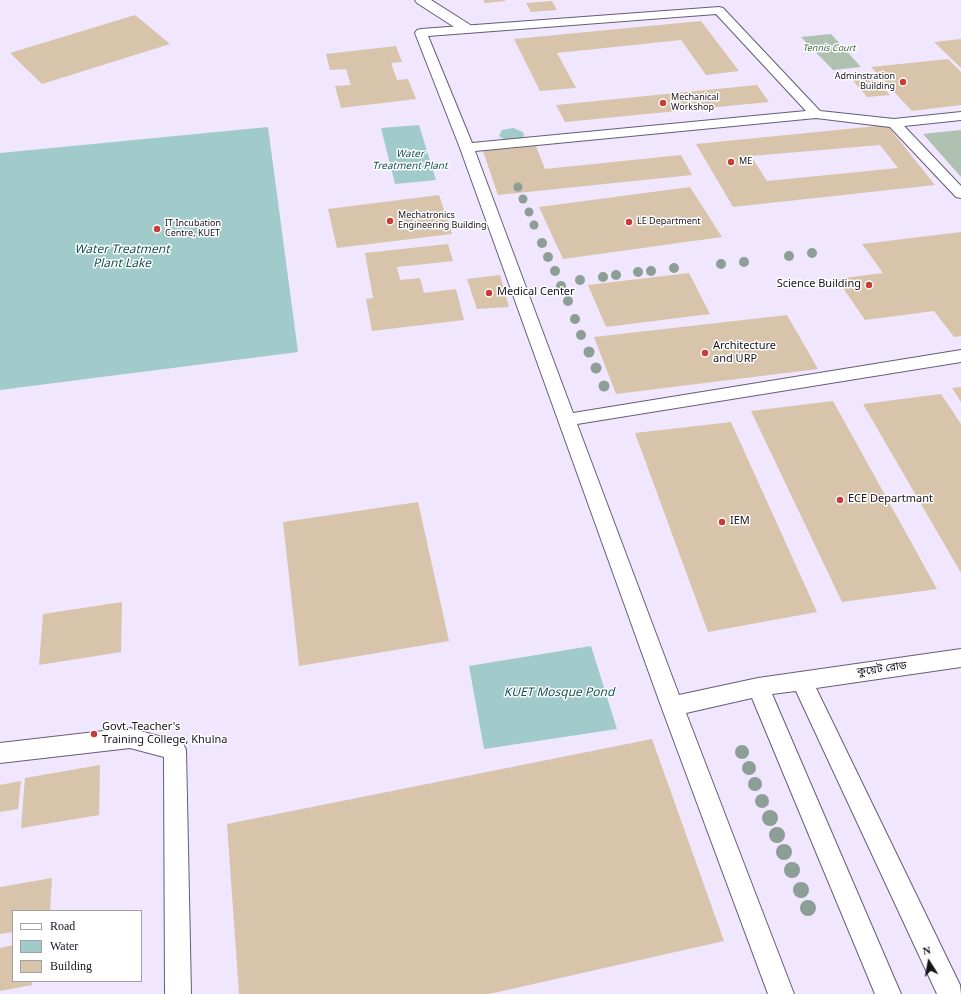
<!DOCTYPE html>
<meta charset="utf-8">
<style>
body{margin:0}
#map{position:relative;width:961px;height:994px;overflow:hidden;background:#f0e6fe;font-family:Georgia,serif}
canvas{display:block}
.legend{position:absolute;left:12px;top:910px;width:130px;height:72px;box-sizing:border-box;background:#fff;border:1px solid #a2a0a4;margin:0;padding:5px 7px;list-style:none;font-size:12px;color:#16121c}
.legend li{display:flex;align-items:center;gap:8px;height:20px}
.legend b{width:20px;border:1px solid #a2a0a4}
.north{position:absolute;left:909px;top:942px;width:40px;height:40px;-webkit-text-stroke:3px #fff;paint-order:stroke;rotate:349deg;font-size:11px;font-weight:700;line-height:16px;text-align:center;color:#16121c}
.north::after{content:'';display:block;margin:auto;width:14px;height:18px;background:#16121c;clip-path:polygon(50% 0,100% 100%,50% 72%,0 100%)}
</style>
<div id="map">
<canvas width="961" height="994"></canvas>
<ul class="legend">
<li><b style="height:5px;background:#fff"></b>Road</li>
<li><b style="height:11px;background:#a1cbcb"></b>Water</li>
<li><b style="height:11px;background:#d8c4aa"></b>Building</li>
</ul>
<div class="north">N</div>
</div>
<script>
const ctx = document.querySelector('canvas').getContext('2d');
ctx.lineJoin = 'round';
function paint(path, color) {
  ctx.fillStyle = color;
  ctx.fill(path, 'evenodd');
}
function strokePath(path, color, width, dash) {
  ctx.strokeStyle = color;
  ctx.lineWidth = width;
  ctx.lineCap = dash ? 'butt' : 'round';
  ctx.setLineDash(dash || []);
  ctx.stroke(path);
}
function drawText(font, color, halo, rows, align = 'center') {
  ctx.font = font + ' Georgia,"Noto Sans Bengali",serif';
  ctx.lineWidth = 3;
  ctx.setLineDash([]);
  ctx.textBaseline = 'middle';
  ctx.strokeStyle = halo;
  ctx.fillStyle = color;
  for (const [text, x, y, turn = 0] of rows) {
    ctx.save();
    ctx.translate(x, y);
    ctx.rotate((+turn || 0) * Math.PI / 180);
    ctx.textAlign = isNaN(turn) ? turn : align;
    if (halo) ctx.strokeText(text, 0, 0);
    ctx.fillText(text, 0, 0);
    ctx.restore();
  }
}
paint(new Path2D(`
 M831,34L861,67L833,70L801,37Z
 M961,130V177L923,134Z`), '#afc1b0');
paint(new Path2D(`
 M419,125L436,180L395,184L381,128Z
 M268,127L298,352L0,390V153Z
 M513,128L523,132L524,136C517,141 506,142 499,136L502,130Z
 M591,646L617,729L484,749L469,666Z`), '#a1cbcb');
paint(new Path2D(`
 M483,0H505V1L485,3Z
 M552,1L557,10L531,12L526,3Z
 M135,15L170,44L42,84L10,53Z
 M701,21L739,71L706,75L681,40L557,53L576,88L540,91L514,39Z
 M961,39V68L934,42Z
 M396,46L402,62L391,63L397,80L408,79L416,99L341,108L335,86L351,85L346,69L330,70L326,54Z
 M948,59L961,72V105L912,111L871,67Z
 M872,75L890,95L867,97L850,77Z
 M757,85L769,102L565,122L556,105Z
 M887,125L935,185L733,207L696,144ZM880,145L898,168L767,181L751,156Z
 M536,146L545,169L681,155L692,175L498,195L483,151Z
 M690,187L722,237L563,259L539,207Z
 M439,195L452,234L337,248L328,209Z
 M961,232V336L954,337L934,311L865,320L837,279L883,273L862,244Z
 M448,244L453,261L397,267L400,280L420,278L424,293L456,289L464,320L372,331L366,299L373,298L365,253Z
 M689,273L710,314L606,327L588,285Z
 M500,275L509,307L477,309L467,279Z
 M787,315L818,369L616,394L594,337Z
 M961,387V402L952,388Z
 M941,394L961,424V573L863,404Z
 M833,401L937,589L842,602L751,411Z
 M731,422L817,612L708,632L635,433Z
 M418,502L449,641L299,666L283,522Z
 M122,602L121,652L39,665L43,614Z
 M652,739L724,941L489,994H239L227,824Z
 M100,765L99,815L21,828L25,778Z
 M21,781L18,809L0,812V785Z
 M52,878L50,911H13V932L0,934V887Z
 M13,945V981H32V985L0,991V948Z`), '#d8c4aa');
const lane = new Path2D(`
 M719,7L723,8L820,111L894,119L961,112V120L904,126L961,186V198L956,197L890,127L816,118L475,151L573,413L961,350V362L577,424L679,695L758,678L961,649V667L816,688L960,985L961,994H937L796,691L772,694L901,994H875L752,698L686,713L794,994H768L661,706L460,148L415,33L417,30L421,29ZM716,14L806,111L472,143L428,36Z
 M130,728L183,743L186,750L191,994H165L164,757L130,748L0,763V743Z`);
const street = new Path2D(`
 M415,0H431L472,26L474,29L472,32H462L417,3Z`);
strokePath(lane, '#675c75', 2);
strokePath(street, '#675c75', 2);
paint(lane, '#fff');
paint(street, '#fff');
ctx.fillStyle = '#8c9e95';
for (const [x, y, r] of [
 [518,187,4.5],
 [523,199,4.5],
 [529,212,4.5],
 [534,225,4.5],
 [542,243,5],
 [812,253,5],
 [789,256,5],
 [548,257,5],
 [744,262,5],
 [721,264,5],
 [674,268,5],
 [555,271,5],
 [651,271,5],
 [638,272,5],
 [616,275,5],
 [603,277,5],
 [580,280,5],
 [561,286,5],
 [568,301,5],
 [575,319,5],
 [581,335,5],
 [589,352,5.5],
 [596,368,5.5],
 [604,386,5.5],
 [742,752,7],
 [749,768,7],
 [755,784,7],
 [762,801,7],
 [770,818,8],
 [777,835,8],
 [784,852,8],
 [792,870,8],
 [801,890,8],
 [808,908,8]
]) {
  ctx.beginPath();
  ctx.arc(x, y, r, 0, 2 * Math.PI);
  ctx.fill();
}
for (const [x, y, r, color] of [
 [903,82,4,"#ca3c37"],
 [663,103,4,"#ca3c37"],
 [731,162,4,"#ca3c37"],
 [390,221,4,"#ca3c37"],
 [629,222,4,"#ca3c37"],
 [157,229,4,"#ca3c37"],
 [869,285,4,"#ca3c37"],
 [489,293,4,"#ca3c37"],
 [705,353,4,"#ca3c37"],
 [840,500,4,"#ca3c37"],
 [722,522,4,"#ca3c37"],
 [94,734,4,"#ca3c37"]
]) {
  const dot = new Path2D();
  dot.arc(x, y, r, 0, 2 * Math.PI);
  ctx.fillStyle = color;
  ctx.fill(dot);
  strokePath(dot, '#fff', 1.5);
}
drawText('italic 9px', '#3a633f', '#fff', [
 ["Tennis Court",829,49]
]);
drawText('9px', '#16121c', '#fff', [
 ["Adminstration",895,77,"right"],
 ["Building",895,87,"right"],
 ["Mechanical",671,98],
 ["Workshop",671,108],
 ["ME",739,162],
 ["Mechatronics",398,216],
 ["Engineering Building",398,226],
 ["LE Department",637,222],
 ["IT Incubation",165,224],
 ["Centre, KUET",165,234]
], 'left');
drawText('italic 10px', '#165254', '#fff', [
 ["Water",410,155],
 ["Treatment Plant",410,167]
]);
drawText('11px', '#16121c', '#fff', [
 ["Science Building",861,285,"right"],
 ["Medical Center",497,293],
 ["Architecture",713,347],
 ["and URP",713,360],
 ["ECE Departmant",848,500],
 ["IEM",730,522],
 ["Govt. Teacher's",102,728],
 ["Training College, Khulna",102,741]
], 'left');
drawText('11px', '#16121c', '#fff', [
 ["কুয়েট রোড",882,670,-8]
]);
drawText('italic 12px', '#165254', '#fff', [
 ["Water Treatment",122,251],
 ["Plant Lake",122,265],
 ["KUET Mosque Pond",559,694]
]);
</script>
